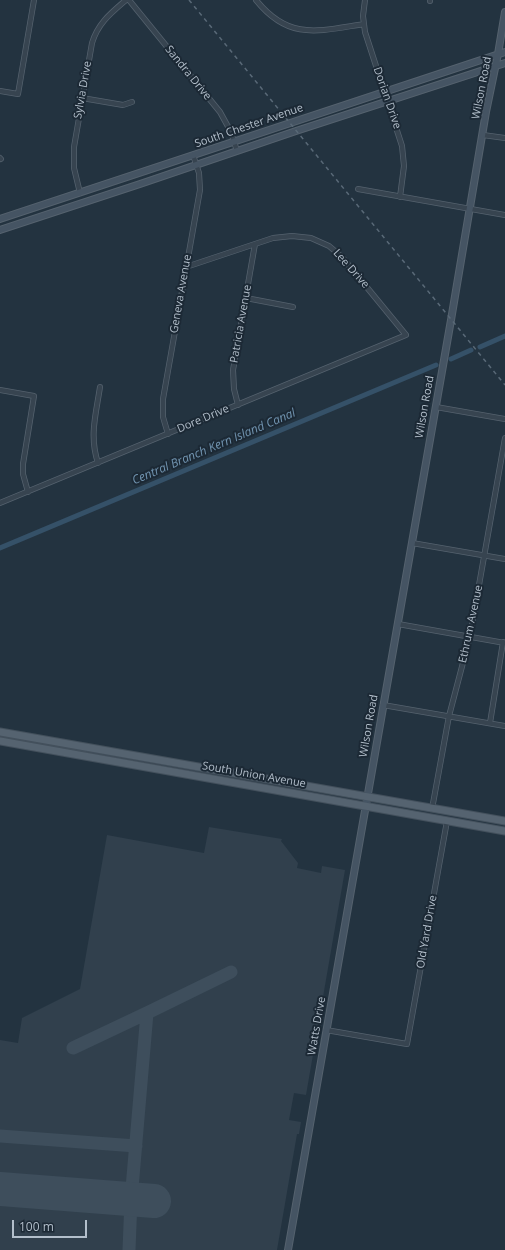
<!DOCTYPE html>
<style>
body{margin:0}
#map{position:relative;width:505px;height:1250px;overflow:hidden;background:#233340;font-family:"Open Sans",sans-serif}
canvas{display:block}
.scale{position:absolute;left:12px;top:1220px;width:75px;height:18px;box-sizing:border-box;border:2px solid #b3bfcb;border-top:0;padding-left:5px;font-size:12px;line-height:14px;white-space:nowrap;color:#b3bfcb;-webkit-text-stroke:3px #1c2935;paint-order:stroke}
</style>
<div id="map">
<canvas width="505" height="1250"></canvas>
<div class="scale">100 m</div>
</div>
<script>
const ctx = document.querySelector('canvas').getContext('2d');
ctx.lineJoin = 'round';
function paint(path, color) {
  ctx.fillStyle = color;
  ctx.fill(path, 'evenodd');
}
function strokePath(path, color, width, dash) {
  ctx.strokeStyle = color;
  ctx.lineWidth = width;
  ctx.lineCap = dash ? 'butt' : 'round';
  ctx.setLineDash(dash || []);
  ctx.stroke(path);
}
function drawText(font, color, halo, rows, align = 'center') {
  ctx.font = font + ' "Open Sans",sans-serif';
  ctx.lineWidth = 4;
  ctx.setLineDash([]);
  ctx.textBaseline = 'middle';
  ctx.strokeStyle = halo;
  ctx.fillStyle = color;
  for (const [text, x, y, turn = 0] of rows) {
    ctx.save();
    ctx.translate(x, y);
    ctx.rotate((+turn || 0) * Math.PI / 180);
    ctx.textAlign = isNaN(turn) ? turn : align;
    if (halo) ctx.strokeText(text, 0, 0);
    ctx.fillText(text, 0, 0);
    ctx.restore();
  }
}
paint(new Path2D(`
 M209,827L282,839L281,841L298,863L297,868L321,873L322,866L345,870L306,1095L294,1093L289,1120L301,1122L299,1134H297L277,1250H0V1040L18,1043L22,1018L80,989L107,835L204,853Z`), '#31404d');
strokePath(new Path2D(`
 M480,347L505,336
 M451,359L471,350
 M0,548L436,365`), '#355168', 5);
strokePath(new Path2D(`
 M73,1048L147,1013L231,972
 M0,1136L136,1146
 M129,1250L131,1200L147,1013`), '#3e4e5c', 13);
strokePath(new Path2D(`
 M0,1189L154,1201`), '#3e4e5c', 34);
const street = new Path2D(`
 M129,0L220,112L231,132L237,151
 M256,0C289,41 318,31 364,24
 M365,0L363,16L365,32L402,146L404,166L400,197
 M430,1V0
 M0,91L18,94L34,0
 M82,98L123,105L132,102
 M483,135L505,138
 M0,158L1,159
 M358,189L505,215
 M80,193L74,168V147L92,43C98,23 111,13 126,0
 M246,298L293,307
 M0,390L34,396L23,464V474L28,492
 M238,405L234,389L233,370L255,244
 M436,407L505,419
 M168,434L163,417V399L200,190L199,173L193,155
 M98,463C89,436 96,414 100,387
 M0,503L406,335L342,257L329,246L311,238L292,236L273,238L186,267
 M412,543L505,559
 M398,624L505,643
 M383,705L505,726
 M490,723L503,642
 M432,809L449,716L470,636L505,438
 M326,1030L407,1044L447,821`);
const secondary = new Path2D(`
 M0,219L505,52
 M0,230L140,184L296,131L505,63
 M288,1250L451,320L486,112L498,54L505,12`);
const primary = new Path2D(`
 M0,732L505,821
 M0,741L505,831`);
strokePath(street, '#55626e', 6);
strokePath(secondary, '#55626e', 8);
strokePath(primary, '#43505c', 9);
strokePath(street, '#374450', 4.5);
strokePath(secondary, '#455463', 6);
strokePath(primary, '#556370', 7);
strokePath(new Path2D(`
 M189,0L505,385`), '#596977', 1.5, [4, 4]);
drawText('11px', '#b3bfcb', '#1c2935', [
 ["Sandra Drive",188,73,51],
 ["Wilson Road",482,88,-79],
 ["Sylvia Drive",83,90,-80],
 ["Dorian Drive",387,98,71],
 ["South Chester Avenue",249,126,-19],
 ["Lee Drive",351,269,48],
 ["Geneva Avenue",181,294,-80],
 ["Patricia Avenue",241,324,-80],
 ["Wilson Road",425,407,-80],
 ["Dore Drive",203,419,-23],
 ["Ethrum Avenue",471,624,-78],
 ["Wilson Road",369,726,-80],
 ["South Union Avenue",254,775,10],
 ["Old Yard Drive",427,932,-80],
 ["Watts Drive",317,1026,-80]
]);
drawText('italic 12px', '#7194b0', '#1c2935', [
 ["Central Branch Kern Island Canal",214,447,-23]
]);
</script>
